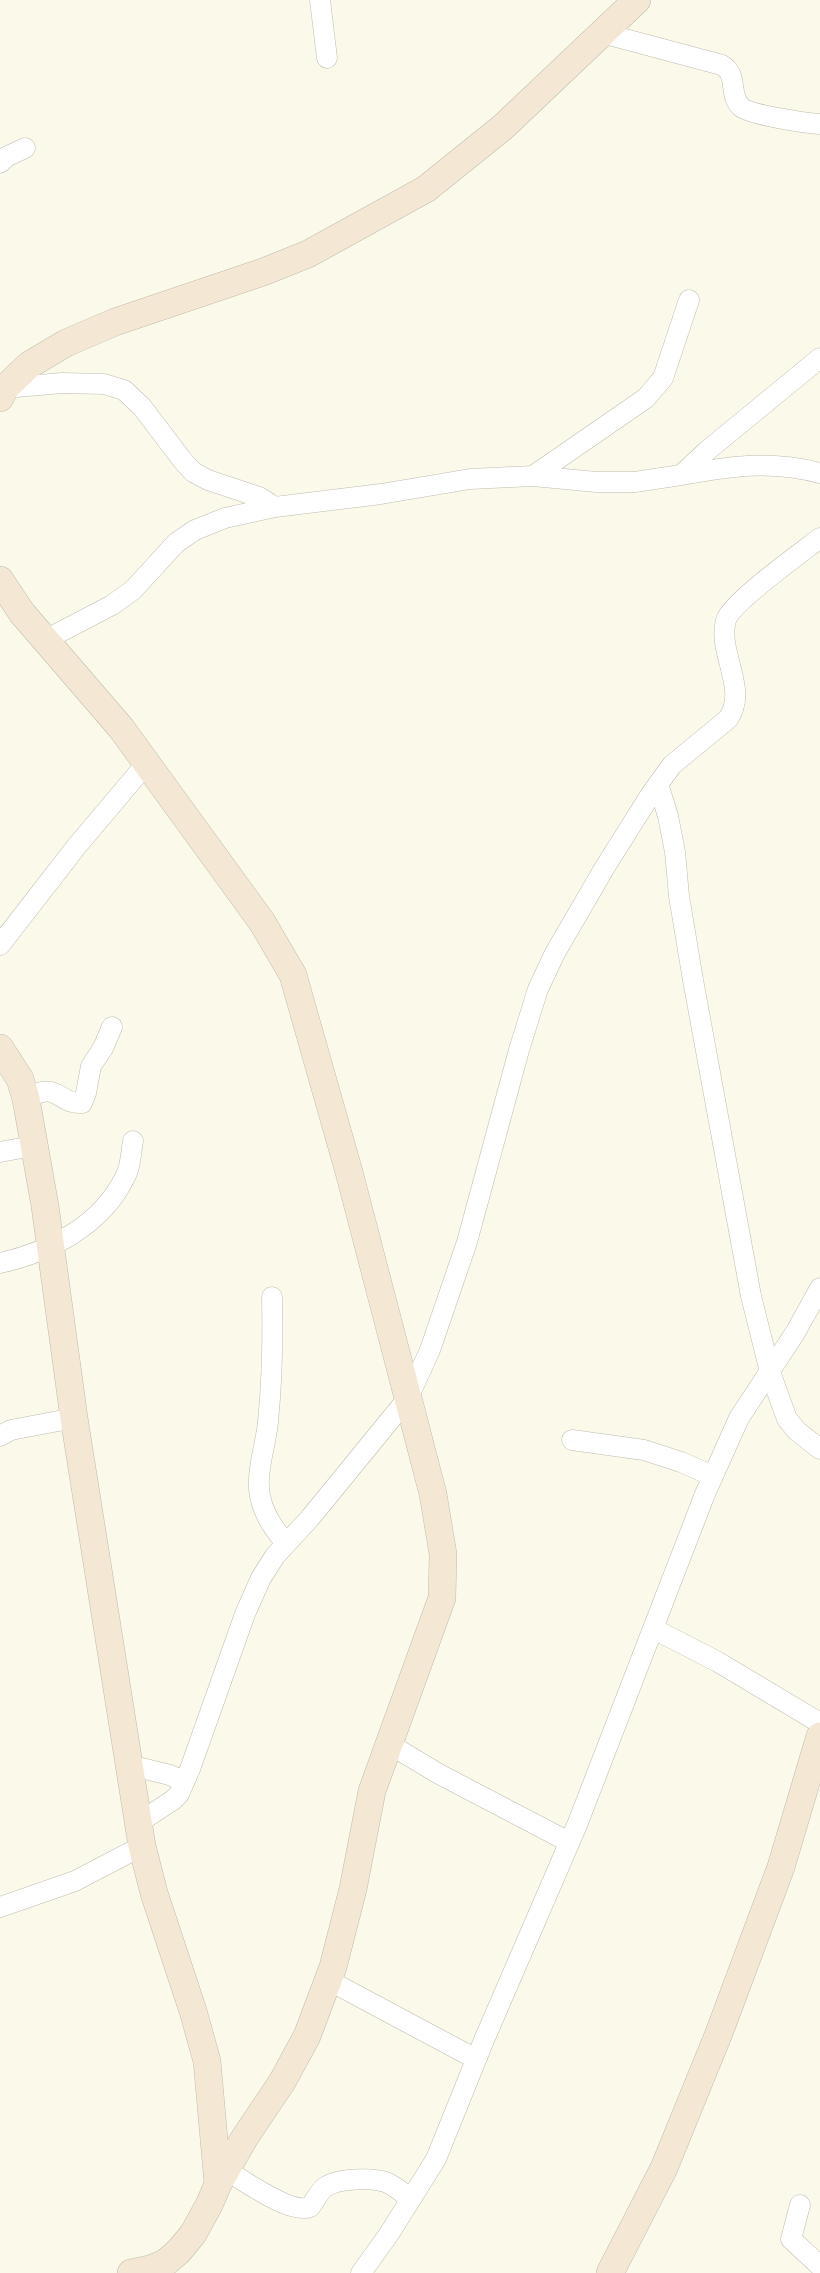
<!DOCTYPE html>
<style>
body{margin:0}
canvas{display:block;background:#fbf9ea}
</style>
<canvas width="820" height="2273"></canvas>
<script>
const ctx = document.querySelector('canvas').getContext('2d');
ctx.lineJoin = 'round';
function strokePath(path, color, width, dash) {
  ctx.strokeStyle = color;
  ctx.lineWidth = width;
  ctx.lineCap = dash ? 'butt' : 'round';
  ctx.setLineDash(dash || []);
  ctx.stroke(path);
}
const street = new Path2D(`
 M320,0L327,58
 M602,33L722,65C739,75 728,95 741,107C750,115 806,123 820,124
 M0,163L6,157L25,148
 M5,388L62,383L104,384L124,390L142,407L183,461L193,472L208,480L259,497L275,507
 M681,475C732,466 769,460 820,473
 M533,476L646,398L663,378L689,300
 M47,639L112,605L133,590L176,543L195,530L225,518L275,507L381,494L470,479L533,476L596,482H635L681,475L708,450L820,358
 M658,784L668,816L675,852L679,896L693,980L751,1296L770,1372L787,1419L797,1431L820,1449
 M0,945L76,847L146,764
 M26,1099C58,1079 58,1105 82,1103L86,1093L91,1066L103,1048L112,1027
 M0,1152L33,1146
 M0,1263C50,1252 102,1225 125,1177C131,1167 131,1152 133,1141
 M272,1297C273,1338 272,1381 268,1422C266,1445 254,1477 261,1500C265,1517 276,1531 286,1544
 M0,1436L11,1430L74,1418
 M572,1440L644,1450L681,1462L713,1476
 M654,1629L718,1662L820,1723
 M389,1744L439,1774L569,1842
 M129,1765L170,1775L184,1782
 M138,1823L173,1800L179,1794L190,1769L245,1614L261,1578L275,1556L310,1518L408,1398L430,1350L467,1242L519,1050L538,989L555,953L605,867L651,794L672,765L728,719C749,689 717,653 726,620C732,602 802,552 820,538
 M0,1907L75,1881L142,1846
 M328,1980L476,2059
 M226,2170C243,2180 291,2215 310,2207C315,2201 318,2193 324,2188C336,2178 374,2177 388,2183C396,2187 404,2194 411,2199
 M800,2205L791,2239L820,2266
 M361,2273L389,2234L436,2159L484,2040L577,1825L705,1494L739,1418L795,1333L820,1288`);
const secondary = new Path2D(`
 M0,398L5,388L29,365L66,343L115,322L263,272L308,254L426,189L503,127L637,0
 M0,580L22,613L121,728L262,922L293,975L349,1172L408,1398L433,1494L443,1554L442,1598L372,1791L353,1889L333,1967L307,2036L282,2082L245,2137L218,2184
 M0,1048L20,1079L26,1099L45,1206L74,1418L142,1846L154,1893L193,2011L207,2061L218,2184L209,2205L193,2234L179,2251L165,2263L150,2269L131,2273
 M610,2273L664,2168L719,2033L781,1867L820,1736`);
strokePath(street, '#bebcae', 21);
strokePath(secondary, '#bebcae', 28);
strokePath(street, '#fff', 20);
strokePath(secondary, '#f4e8d5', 27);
</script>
